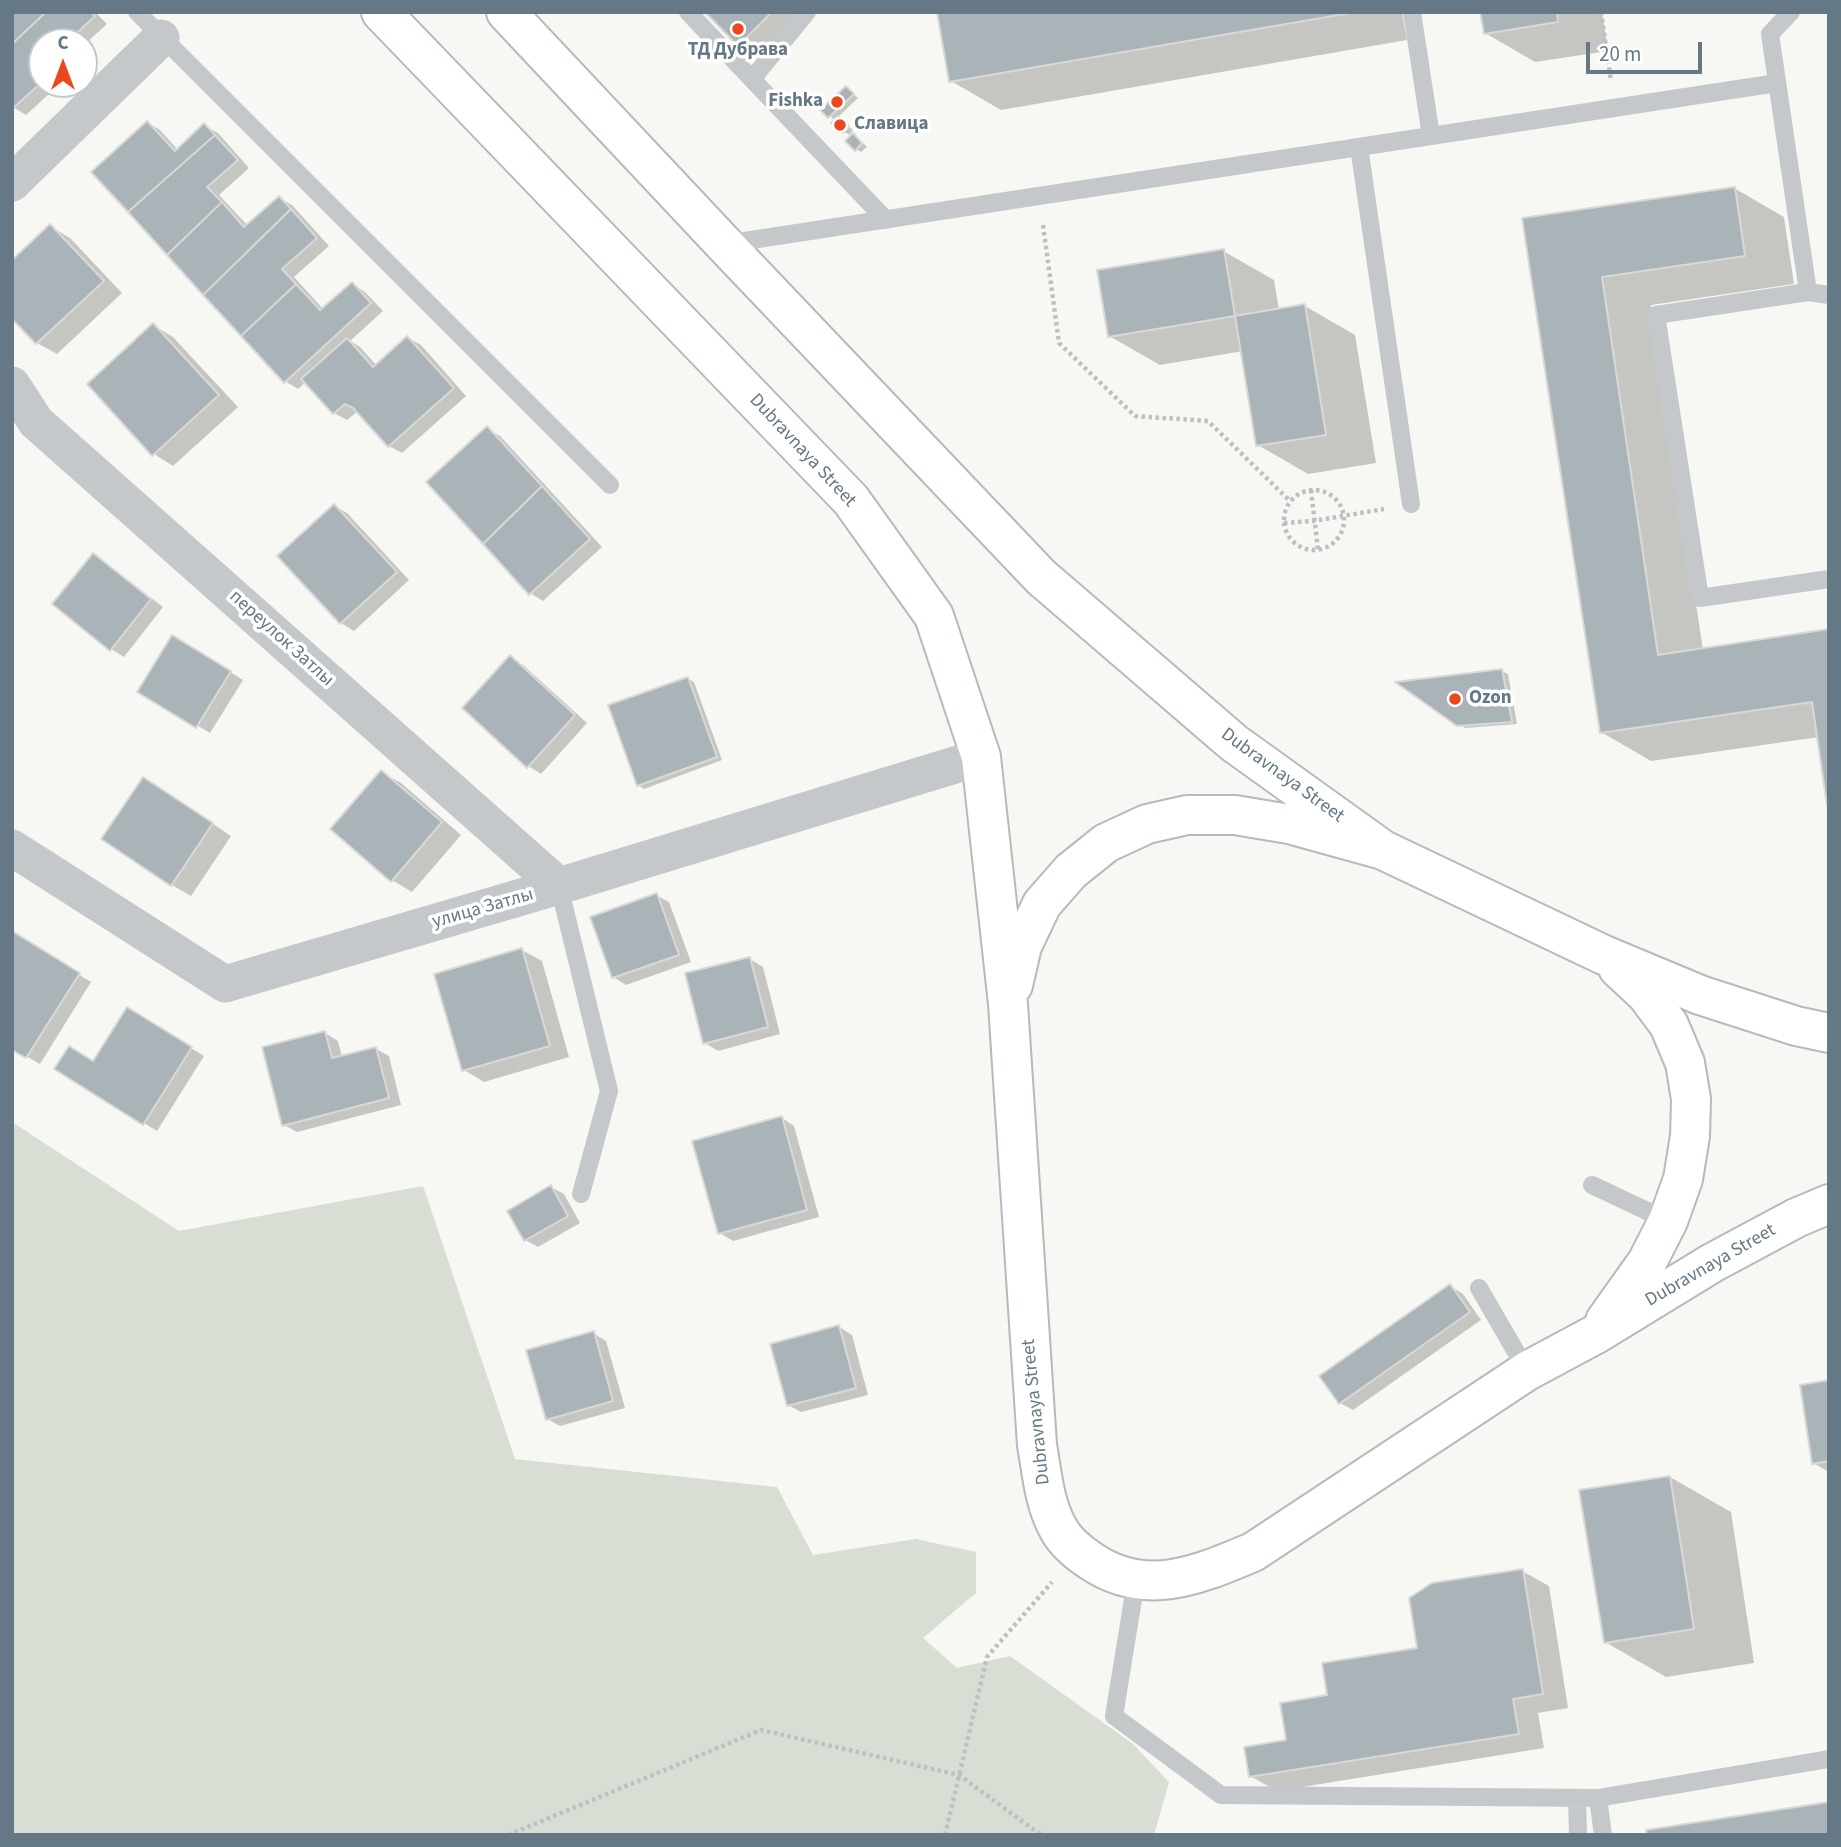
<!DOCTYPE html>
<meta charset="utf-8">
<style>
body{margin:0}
#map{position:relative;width:1841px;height:1847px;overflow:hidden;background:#f7f7f3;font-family:"Source Sans 3",sans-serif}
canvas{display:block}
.frame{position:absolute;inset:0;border:14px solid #647886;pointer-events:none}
.north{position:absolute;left:28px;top:28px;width:70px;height:70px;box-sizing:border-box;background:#fff;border:2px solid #c1c9cf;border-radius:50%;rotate:0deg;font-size:19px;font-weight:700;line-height:28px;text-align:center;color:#647886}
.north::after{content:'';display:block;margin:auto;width:24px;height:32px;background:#ec481d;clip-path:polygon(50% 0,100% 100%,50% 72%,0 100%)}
.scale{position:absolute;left:1586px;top:42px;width:116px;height:32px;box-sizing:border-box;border:4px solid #647886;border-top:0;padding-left:9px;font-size:21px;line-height:24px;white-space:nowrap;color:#647886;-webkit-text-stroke:5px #fff;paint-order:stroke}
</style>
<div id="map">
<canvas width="1841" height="1847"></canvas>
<div class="frame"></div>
<div class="north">С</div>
<div class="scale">20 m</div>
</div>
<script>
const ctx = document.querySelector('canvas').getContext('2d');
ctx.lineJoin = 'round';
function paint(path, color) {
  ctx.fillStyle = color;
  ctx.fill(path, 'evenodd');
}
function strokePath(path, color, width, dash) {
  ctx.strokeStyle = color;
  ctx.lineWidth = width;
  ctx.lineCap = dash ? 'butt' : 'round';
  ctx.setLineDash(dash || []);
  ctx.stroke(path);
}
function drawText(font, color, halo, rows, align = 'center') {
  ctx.font = font + ' "Source Sans 3",sans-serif';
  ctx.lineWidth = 7;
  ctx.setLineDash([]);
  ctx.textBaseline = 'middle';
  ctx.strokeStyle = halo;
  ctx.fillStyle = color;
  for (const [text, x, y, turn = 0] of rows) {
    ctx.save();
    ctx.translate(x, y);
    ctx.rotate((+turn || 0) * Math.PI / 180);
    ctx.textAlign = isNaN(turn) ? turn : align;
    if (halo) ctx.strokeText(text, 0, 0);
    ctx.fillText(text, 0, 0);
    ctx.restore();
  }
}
paint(new Path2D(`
 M12,1122L179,1231L423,1186L515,1459L777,1487L813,1555L916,1539L976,1552V1593L923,1638L957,1668L1010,1656L1133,1744L1169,1782L1154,1835H12Z`), '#d8ded4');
paint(new Path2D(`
 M12,12H95L107,24L84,45V42H42V84H60L26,115L13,107Z
 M708,12H803L759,56L739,45Z
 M939,12H1402L1407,40L1001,110L951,81Z
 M1482,12H1602L1608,51L1535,62L1485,33Z
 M846,88L858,98L837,118L853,130L850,134L859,139L867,147L861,152L856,149L852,136L844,132L836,121L823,110Z
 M148,123L160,130L178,150L205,126L218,133L249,168L219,195L248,226L279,198L292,205L329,246L294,277L324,310L352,284L365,292L383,311L350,341L360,347L377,366L408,338L421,345L466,396L402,453L389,446L358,411L347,420L334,413L306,382L298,389L285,381Z
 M1734,188L1784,217L1794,284L1651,305L1703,650L1829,631L1819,737L1651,761L1601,732L1524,220Z
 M50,226L70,238L122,293L57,354L37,343Z
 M1223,251L1274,280L1279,310L1305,306L1355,335L1376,463L1308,474L1258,445L1243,351L1160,365L1109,336Z
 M153,325L173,337L238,407L173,466L154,454Z
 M487,429L500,436L602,547L543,601L530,593Z
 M335,506L347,513L409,580L354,631L341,623Z
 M93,555L106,563L163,607L124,657L111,649Z
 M173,637L243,680L210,733L140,691Z
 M510,658L523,665L587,723L541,774L528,766Z
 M1502,671L1508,674L1517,724L1465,728L1458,724Z
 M688,679L694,682L722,760L644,789L638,785Z
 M381,772L401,783L461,835L412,892L392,880Z
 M163,790L231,836L191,896L172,885Z
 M656,895L669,902L691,962L626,985L613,977Z
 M12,933L91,982L40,1064L12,1048Z
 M522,950L542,961L569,1057L484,1082L464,1070Z
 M750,959L763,967L780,1034L718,1051L705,1043Z
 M140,1017L204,1056L157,1131L56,1069L94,1063Z
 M325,1033L338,1041L342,1057L376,1049L389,1056L401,1105L297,1132L284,1125Z
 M782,1118L794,1126L819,1217L733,1241L720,1233Z
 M551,1187L564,1194L580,1223L538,1247L525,1240Z
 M1450,1286L1463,1294L1481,1320L1353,1410L1340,1403Z
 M839,1327L852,1335L868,1395L801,1412L788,1405Z
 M593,1333L606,1341L625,1408L560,1426L547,1419Z
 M1829,1382V1472L1813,1463Z
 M1670,1477L1731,1512L1754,1663L1666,1677L1605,1642Z
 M1522,1571L1549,1586L1568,1708L1538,1713L1544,1748L1277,1791L1250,1776L1288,1741L1329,1696L1419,1650Z`), '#0003');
const building = new Path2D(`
 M12,12H46L12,44Z
 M46,12H91L95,16L67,42H42V82L12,109V44Z
 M705,12H772L738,46Z
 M937,12H1356L949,82Z
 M1480,12H1557L1558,22L1484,34Z
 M846,86L854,94L828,118L820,110Z
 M838,116L849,126L843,133L831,123Z
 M147,121L175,151L204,123L215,135L128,212L91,172Z
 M853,133L862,143L855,151L845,141Z
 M215,135L238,160L207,187L222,202L167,255L128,212Z
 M1735,187L1745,256L1602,277L1658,655L1829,629V805L1827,806L1812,702L1600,733L1522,218Z
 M279,196L291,209L203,295L167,255L222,202L244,227Z
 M291,209L317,238L282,269L296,284L241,336L203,295Z
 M50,224L104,281L36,344L12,319V260Z
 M1224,249L1235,316L1108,337L1097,270Z
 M352,282L371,303L284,383L241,336L296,284L320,310Z
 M1305,304L1326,435L1256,446L1235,316Z
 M153,323L219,395L152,456L87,384Z
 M407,336L454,388L388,447L353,408L345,404L333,414L301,379L347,338L373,367Z
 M487,426L542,486L483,544L426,482Z
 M542,486L590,539L529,595L483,544Z
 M334,504L397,572L340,624L277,556Z
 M93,553L151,599L110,651L52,604Z
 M172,635L231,671L196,728L137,692Z
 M510,655L575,715L527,768L462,708Z
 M1502,669L1512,722L1457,726L1395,682Z
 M688,677L717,757L637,786L608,705Z
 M381,770L442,822L391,882L330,829Z
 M143,777L213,823L171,886L101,839Z
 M657,893L679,955L612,978L590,917Z
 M12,931L80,973L26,1058L12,1050Z
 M522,948L550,1046L462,1071L434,974Z
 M750,957L768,1027L703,1044L685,973Z
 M127,1007L192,1047L143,1125L54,1069L69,1046L93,1061Z
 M325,1031L332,1058L376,1047L389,1098L282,1126L262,1047Z
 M782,1116L807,1210L718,1234L692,1141Z
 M551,1185L568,1216L524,1241L507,1211Z
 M1450,1284L1470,1312L1339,1404L1319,1376Z
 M839,1325L856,1388L787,1406L770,1344Z
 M594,1331L613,1401L546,1420L526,1350Z
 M1829,1380V1461L1812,1464L1800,1385Z
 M1670,1476L1694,1629L1604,1643L1579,1490Z
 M1523,1569L1543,1694L1513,1699L1519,1734L1249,1777L1244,1747L1286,1740L1280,1703L1327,1695L1322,1663L1417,1648L1409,1598L1432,1583Z
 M1829,1802V1835H1647L1646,1830Z`);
paint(building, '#aab3b8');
strokePath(building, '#d8d8d6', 2);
const secondary = new Path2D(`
 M381,12L851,500L934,616L981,757L1008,1004L1037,1445C1042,1473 1044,1503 1058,1528C1065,1542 1079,1553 1091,1561C1146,1598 1198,1575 1253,1552L1527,1371L1596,1334L1712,1263L1796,1218L1829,1204
 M506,12L724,244L1041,577L1234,743L1383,850
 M1013,985L1022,946L1042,904L1071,871L1106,843L1147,824L1187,815H1235L1289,824L1383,850L1604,955L1700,995L1796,1026L1829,1033
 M1605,1321L1647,1262L1668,1221L1683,1179L1690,1136L1691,1099L1685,1063L1669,1025L1646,994L1618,968`);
strokePath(secondary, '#b4babe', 42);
strokePath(new Path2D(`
 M1601,12L1611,81
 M1043,225L1059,343L1135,416L1208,421L1290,501
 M1311,490L1318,550
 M1284 520a30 30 0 1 1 60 0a30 30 0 1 1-60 0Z
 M1284,523L1313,521L1384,509
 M508,1835L761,1730L959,1775L1041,1835
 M945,1835L987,1657L1052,1582`), '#bdc0c2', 4.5, [3.5, 3.5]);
strokePath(new Path2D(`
 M137,12L610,485
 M688,12L886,220
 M1412,12L1431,136
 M1791,12L1770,34L1808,292L1656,315L1700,598L1829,579
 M752,79L807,12
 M1359,147L1411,504
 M725,244L1777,83
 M1808,292L1829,295
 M559,886L609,1091L581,1194
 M1592,1185L1668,1221
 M1479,1288L1527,1371
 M1136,1581L1114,1716L1221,1795L1598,1798
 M1577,1798L1578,1835
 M1603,1835L1598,1798L1829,1759`), '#c4c8cb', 18);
strokePath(new Path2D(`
 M12,183L161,38
 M12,385L36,422L559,886
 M12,848L225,984L559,886L981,757`), '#c4c8cb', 37);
strokePath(secondary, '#fff', 38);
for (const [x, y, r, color] of [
 [738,29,7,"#ec481d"],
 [837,102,7,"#ec481d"],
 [840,125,7,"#ec481d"],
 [1455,699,7,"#ec481d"]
]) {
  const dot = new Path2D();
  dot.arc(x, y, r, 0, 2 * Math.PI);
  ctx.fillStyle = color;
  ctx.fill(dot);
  strokePath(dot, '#fff', 2.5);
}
drawText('bold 19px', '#647886', '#fff', [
 ["ТД Дубрава",738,51,"center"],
 ["Fishka",823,102,"right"],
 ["Славица",854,125],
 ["Ozon",1469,699]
], 'left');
drawText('19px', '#647886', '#fff', [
 ["Dubravnaya Street",802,451,47],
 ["переулок Затлы",281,639,42],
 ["Dubravnaya Street",1282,776,36],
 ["улица Затлы",483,909,-16],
 ["Dubravnaya Street",1711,1266,-30],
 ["Dubravnaya Street",1037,1412,-96]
]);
</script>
